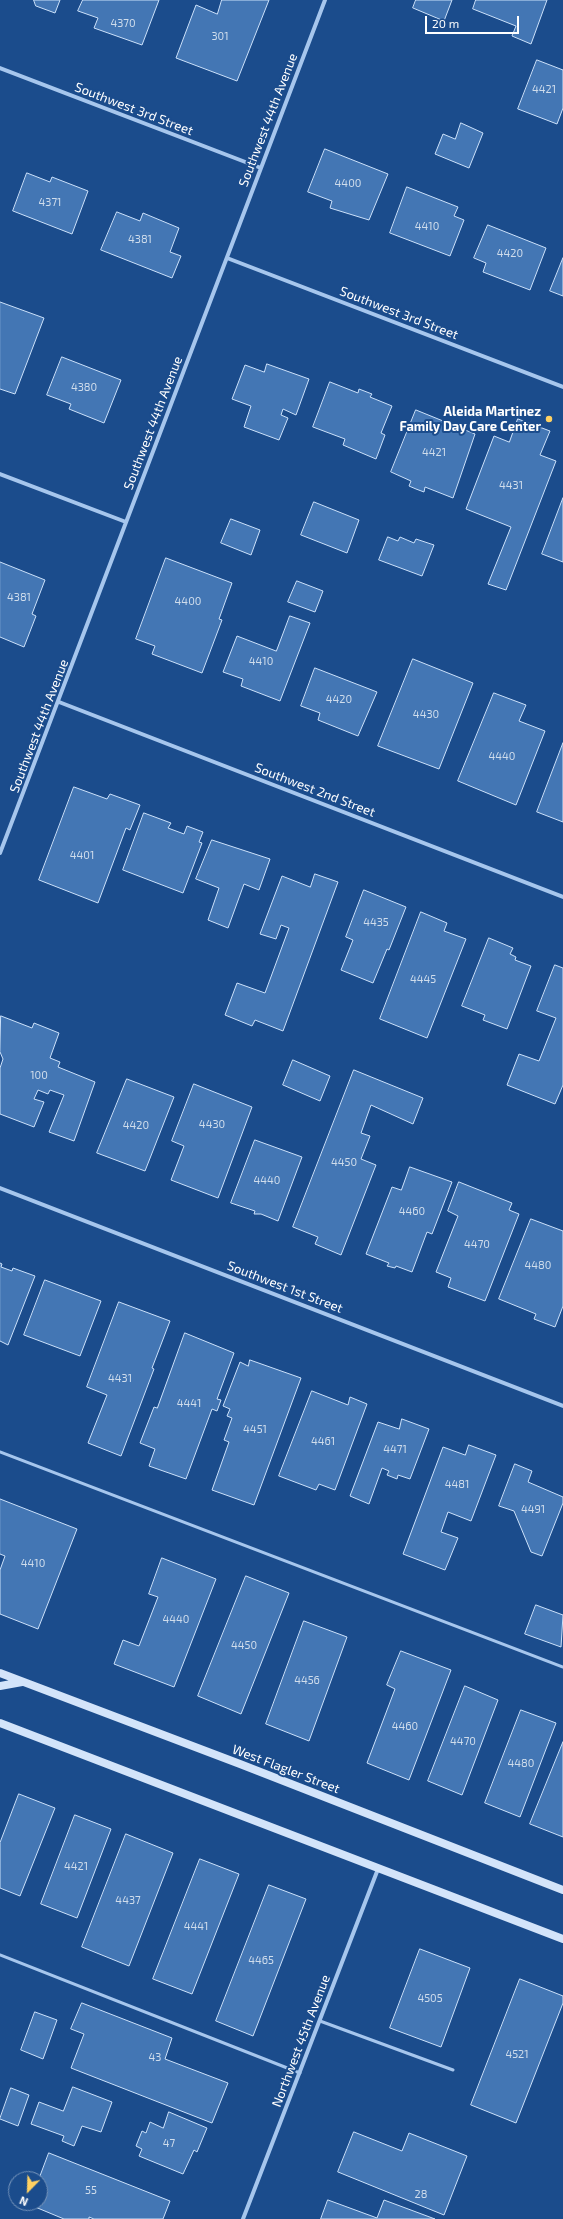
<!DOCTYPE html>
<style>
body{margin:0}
#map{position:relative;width:563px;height:2219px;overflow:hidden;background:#1b4c8c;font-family:"Exo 2",sans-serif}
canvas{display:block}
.north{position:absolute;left:8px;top:2171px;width:40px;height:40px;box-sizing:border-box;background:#1b4c8c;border:1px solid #7694ba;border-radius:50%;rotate:203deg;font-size:11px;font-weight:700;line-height:16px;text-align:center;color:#fff}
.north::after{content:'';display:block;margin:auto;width:14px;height:18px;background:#ffd162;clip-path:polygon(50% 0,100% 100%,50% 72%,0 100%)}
.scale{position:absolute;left:425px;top:16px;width:94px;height:18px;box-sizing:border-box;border:2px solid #fff;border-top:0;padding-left:5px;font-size:12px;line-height:14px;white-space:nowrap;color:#fff;-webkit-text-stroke:3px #1b4c8c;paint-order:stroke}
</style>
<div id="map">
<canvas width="563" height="2219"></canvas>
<div class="north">N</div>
<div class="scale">20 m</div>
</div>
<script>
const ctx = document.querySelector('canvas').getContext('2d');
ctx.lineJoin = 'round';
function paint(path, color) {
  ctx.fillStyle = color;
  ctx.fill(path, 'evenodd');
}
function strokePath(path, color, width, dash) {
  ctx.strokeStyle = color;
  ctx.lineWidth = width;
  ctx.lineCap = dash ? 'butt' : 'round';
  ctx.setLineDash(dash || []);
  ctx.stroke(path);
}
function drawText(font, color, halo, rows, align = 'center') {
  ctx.font = font + ' "Exo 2",sans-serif';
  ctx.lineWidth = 4;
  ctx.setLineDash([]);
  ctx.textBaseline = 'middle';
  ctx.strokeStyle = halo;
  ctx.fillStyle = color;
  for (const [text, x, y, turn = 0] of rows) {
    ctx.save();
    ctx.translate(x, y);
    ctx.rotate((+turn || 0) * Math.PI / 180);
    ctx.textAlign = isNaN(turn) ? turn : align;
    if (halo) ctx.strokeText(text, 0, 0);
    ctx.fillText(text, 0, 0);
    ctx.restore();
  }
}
const building = new Path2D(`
 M34,0H60L55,13L36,6Z
 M83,0H159L142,45L94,28L98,18L78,11Z
 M222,0H269L237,81L176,58L196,5L217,14Z
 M416,0H452L444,21L413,8Z
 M476,0H547L531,44L512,36L516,26L473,9Z
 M537,60L563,70V108L557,124L518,109Z
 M461,123L483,133L469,168L435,154L443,134L455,139Z
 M325,149L388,174L369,220L330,208L332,201L308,192Z
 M27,173L50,182L52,177L88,191L72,234L13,211Z
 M407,187L458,207L454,216L464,220L450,256L390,233Z
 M117,212L140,221L143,213L179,228L170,252L181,256L172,278L101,250Z
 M488,225L546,248L530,290L483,272L486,263L474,258Z
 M563,258V296L550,291Z
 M0,302L44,318L15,394L0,389Z
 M62,357L121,380L104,423L69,409L71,404L47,395Z
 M267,364L309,379L296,415L283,409L281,415L288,418L279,440L244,427L251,406L232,399L245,365L264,372Z
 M330,382L358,393L359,389L372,394L370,397L392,406L381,433L385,435L376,459L343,445L345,439L313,427Z
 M416,410L475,434L453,498L425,487L424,492L416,489L409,486L411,481L391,472Z
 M518,419L550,431L540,455L556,461L506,590L488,584L511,527L466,509L494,436L509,442Z
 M563,498V562L542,554Z
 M314,502L359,520L347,553L301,535Z
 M231,519L260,530L251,555L221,543Z
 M388,537L398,541L400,537L414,543L416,539L434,545L422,576L379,560Z
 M166,558L232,583L219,619L222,620L202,673L152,654L155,646L136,639Z
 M0,562L45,580L32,614L36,616L24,647L0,637Z
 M297,581L323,591L315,612L288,602Z
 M290,616L310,623L280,701L241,686L243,679L223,672L237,636L276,651Z
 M413,659L473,683L439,769L378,746Z
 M315,668L377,692L358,736L318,720L320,713L301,706Z
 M494,693L526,705L519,721L545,731L516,805L458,781Z
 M563,743V822L537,812Z
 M74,787L107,799L110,794L140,805L130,830L126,828L98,903L39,880Z
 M144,813L171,823L168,828L184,834L187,826L203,832L199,842L202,843L183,893L123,870Z
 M212,840L270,859L259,890L244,884L228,928L208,920L219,888L196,879Z
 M315,874L338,882L283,1031L255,1020L252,1026L225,1015L237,983L265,993L289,928L281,925L276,939L260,934L282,876L310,887Z
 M364,890L406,907L389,950L387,949L373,983L341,970L353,940L346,937Z
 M421,912L447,923L444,931L466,939L427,1038L380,1019Z
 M489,938L513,948L510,954L516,957L515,960L531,966L507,1029L483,1020L485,1015L462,1006Z
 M555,965L563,968V1085L555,1104L507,1085L519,1054L539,1061L556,1018L537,1011Z
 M1,1016L32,1028L34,1023L59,1033L50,1058L60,1062L58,1067L95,1082L74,1141L49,1132L64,1095L50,1090L48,1094L38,1090L34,1099L44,1102L34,1127L0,1114V1068L3,1059L0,1052Z
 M293,1060L330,1076L320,1101L283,1085Z
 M354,1070L423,1098L413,1124L371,1105L361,1133L370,1136L361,1159L376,1165L341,1255L315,1244L318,1237L293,1227Z
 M127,1079L174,1097L145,1171L97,1153Z
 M194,1084L252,1107L218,1198L171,1180L184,1146L172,1141Z
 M255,1140L302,1157L278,1221L261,1214H254L255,1211L231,1203Z
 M410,1167L452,1182L432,1234L427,1232L412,1272L396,1266L395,1268L387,1266L389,1263L366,1254L392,1187L401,1190Z
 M459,1182L512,1203L509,1210L519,1214L485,1301L448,1287L451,1278L436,1272L458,1216L448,1211Z
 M531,1219L563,1231V1306L555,1327L534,1319L536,1314L499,1299Z
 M0,1263L2,1264L1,1267L12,1271L13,1268L35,1276L8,1345L0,1341Z
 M45,1280L101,1301L80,1356L24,1335Z
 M119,1302L170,1321L152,1368L154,1369L121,1456L88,1443L107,1395L87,1387Z
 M185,1333L234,1353L217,1399L221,1400L217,1411L212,1409L186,1479L149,1466L155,1449L140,1443L154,1407L157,1408Z
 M250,1360L301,1378L254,1505L212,1490L229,1442L224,1440L232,1418L227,1416L230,1409L223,1406L240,1362L248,1366Z
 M312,1391L348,1405L350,1397L367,1404L335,1490L319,1484L316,1490L279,1476Z
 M402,1419L429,1429L410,1479L398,1475L397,1479L387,1475L389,1471L382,1468L369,1504L350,1496L378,1422L399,1429Z
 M469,1445L496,1455L471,1521L448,1512L441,1532L458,1538L445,1570L403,1554L443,1447L465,1455Z
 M515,1464L532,1471L528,1482L563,1497V1503L542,1556L531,1552L514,1511L499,1506Z
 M0,1499L77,1529L38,1629L0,1614V1570L5,1556L0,1554Z
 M162,1558L216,1579L174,1687L114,1664L123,1640L139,1646L158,1597L149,1594Z
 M246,1576L289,1593L241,1714L198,1696Z
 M536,1605L563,1615L561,1647L525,1634Z
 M304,1621L347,1637L309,1741L266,1724Z
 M401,1651L451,1670L409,1780L367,1763L395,1689L387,1685Z
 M465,1686L498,1700L462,1795L428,1781Z
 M521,1710L556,1723L520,1817L485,1803Z
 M563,1742V1837L530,1824Z
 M19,1794L55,1808L20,1896L0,1888V1843Z
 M75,1815L111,1829L77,1918L41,1904Z
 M126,1834L173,1853L129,1966L82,1947Z
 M200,1859L239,1874L192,1994L153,1979Z
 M269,1885L306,1899L253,2036L216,2021Z
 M420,1949L470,1968L441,2047L390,2028Z
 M520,1979L563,1996V2003L516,2123L471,2105Z
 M82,2003L172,2038L165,2059L228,2083L212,2123L71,2068L84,2034L71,2029Z
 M35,2012L57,2020L43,2059L21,2050Z
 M73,2087L112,2102L101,2132L82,2126L74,2146L62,2141L64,2136L31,2124L39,2102L63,2111Z
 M11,2088L29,2095L18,2126L0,2119Z
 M169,2112L207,2128L197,2152L194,2150L183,2174L139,2156L142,2149L136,2146L142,2131L146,2133L150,2122L163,2128Z
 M354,2132L402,2151L409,2133L467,2156L444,2215L338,2172Z
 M49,2153L170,2201L163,2219H94L89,2217V2219H64L28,2204L40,2203L39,2179Z
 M328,2200L377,2218L384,2200L435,2219H321Z`);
paint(building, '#4376b4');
strokePath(building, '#cce1fa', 1);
strokePath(new Path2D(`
 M0,1452L563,1667
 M0,1955L300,2073
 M320,2021L453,2070`), '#a6c6ed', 3);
strokePath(new Path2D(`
 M0,68L261,168
 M227,258L563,387
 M0,474L126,522
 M59,702L563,897
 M0,853L325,0
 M0,1188L563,1406
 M243,2219L378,1869`), '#a6c6ed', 4);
strokePath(new Path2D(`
 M0,1673L240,1764L563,1890
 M0,1686L22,1682
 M0,1723L563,1939`), '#d3e4fa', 8);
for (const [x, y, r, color] of [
 [549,419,4,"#ffd162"]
]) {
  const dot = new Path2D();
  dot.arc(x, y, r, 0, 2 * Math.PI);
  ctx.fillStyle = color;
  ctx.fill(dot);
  strokePath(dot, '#1b4c8c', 1.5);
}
drawText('11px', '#d0ddec', null, [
 ["4370",123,23],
 ["301",220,36],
 ["4421",544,89],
 ["4400",348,183],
 ["4371",50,202],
 ["4410",427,226],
 ["4381",140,239],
 ["4420",510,253],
 ["4380",84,387],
 ["4421",434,452],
 ["4431",511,485],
 ["4381",19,597],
 ["4400",188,601],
 ["4410",261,661],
 ["4420",339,699],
 ["4430",426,714],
 ["4440",502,756],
 ["4401",82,855],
 ["4435",376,922],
 ["4445",423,979],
 ["100",39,1075],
 ["4430",212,1124],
 ["4420",136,1125],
 ["4450",344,1162],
 ["4440",267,1180],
 ["4460",412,1211],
 ["4470",477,1244],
 ["4480",538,1265],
 ["4431",120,1378],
 ["4441",189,1403],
 ["4451",255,1429],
 ["4461",323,1441],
 ["4471",395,1449],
 ["4481",457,1484],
 ["4491",533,1509],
 ["4410",33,1563],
 ["4440",176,1619],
 ["4450",244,1645],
 ["4456",307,1680],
 ["4460",405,1726],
 ["4470",463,1741],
 ["4480",521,1763],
 ["4421",76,1866],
 ["4437",128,1900],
 ["4441",196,1926],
 ["4465",261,1960],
 ["4505",430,1998],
 ["4521",517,2054],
 ["43",155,2057],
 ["47",169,2143],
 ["55",91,2190],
 ["28",421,2194]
]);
drawText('13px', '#fff', '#1b4c8c', [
 ["Southwest 3rd Street",134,109,21],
 ["Southwest 44th Avenue",268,120,-69],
 ["Southwest 3rd Street",399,313,21],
 ["Southwest 44th Avenue",153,423,-69],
 ["Southwest 44th Avenue",39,726,-69],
 ["Southwest 2nd Street",315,790,21],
 ["Southwest 1st Street",285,1287,21],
 ["West Flagler Street",286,1769,21],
 ["Northwest 45th Avenue",301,2041,-69]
]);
drawText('bold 13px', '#fff', '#1b4c8c', [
 ["Aleida Martinez",541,412],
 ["Family Day Care Center",541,427]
], 'right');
</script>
